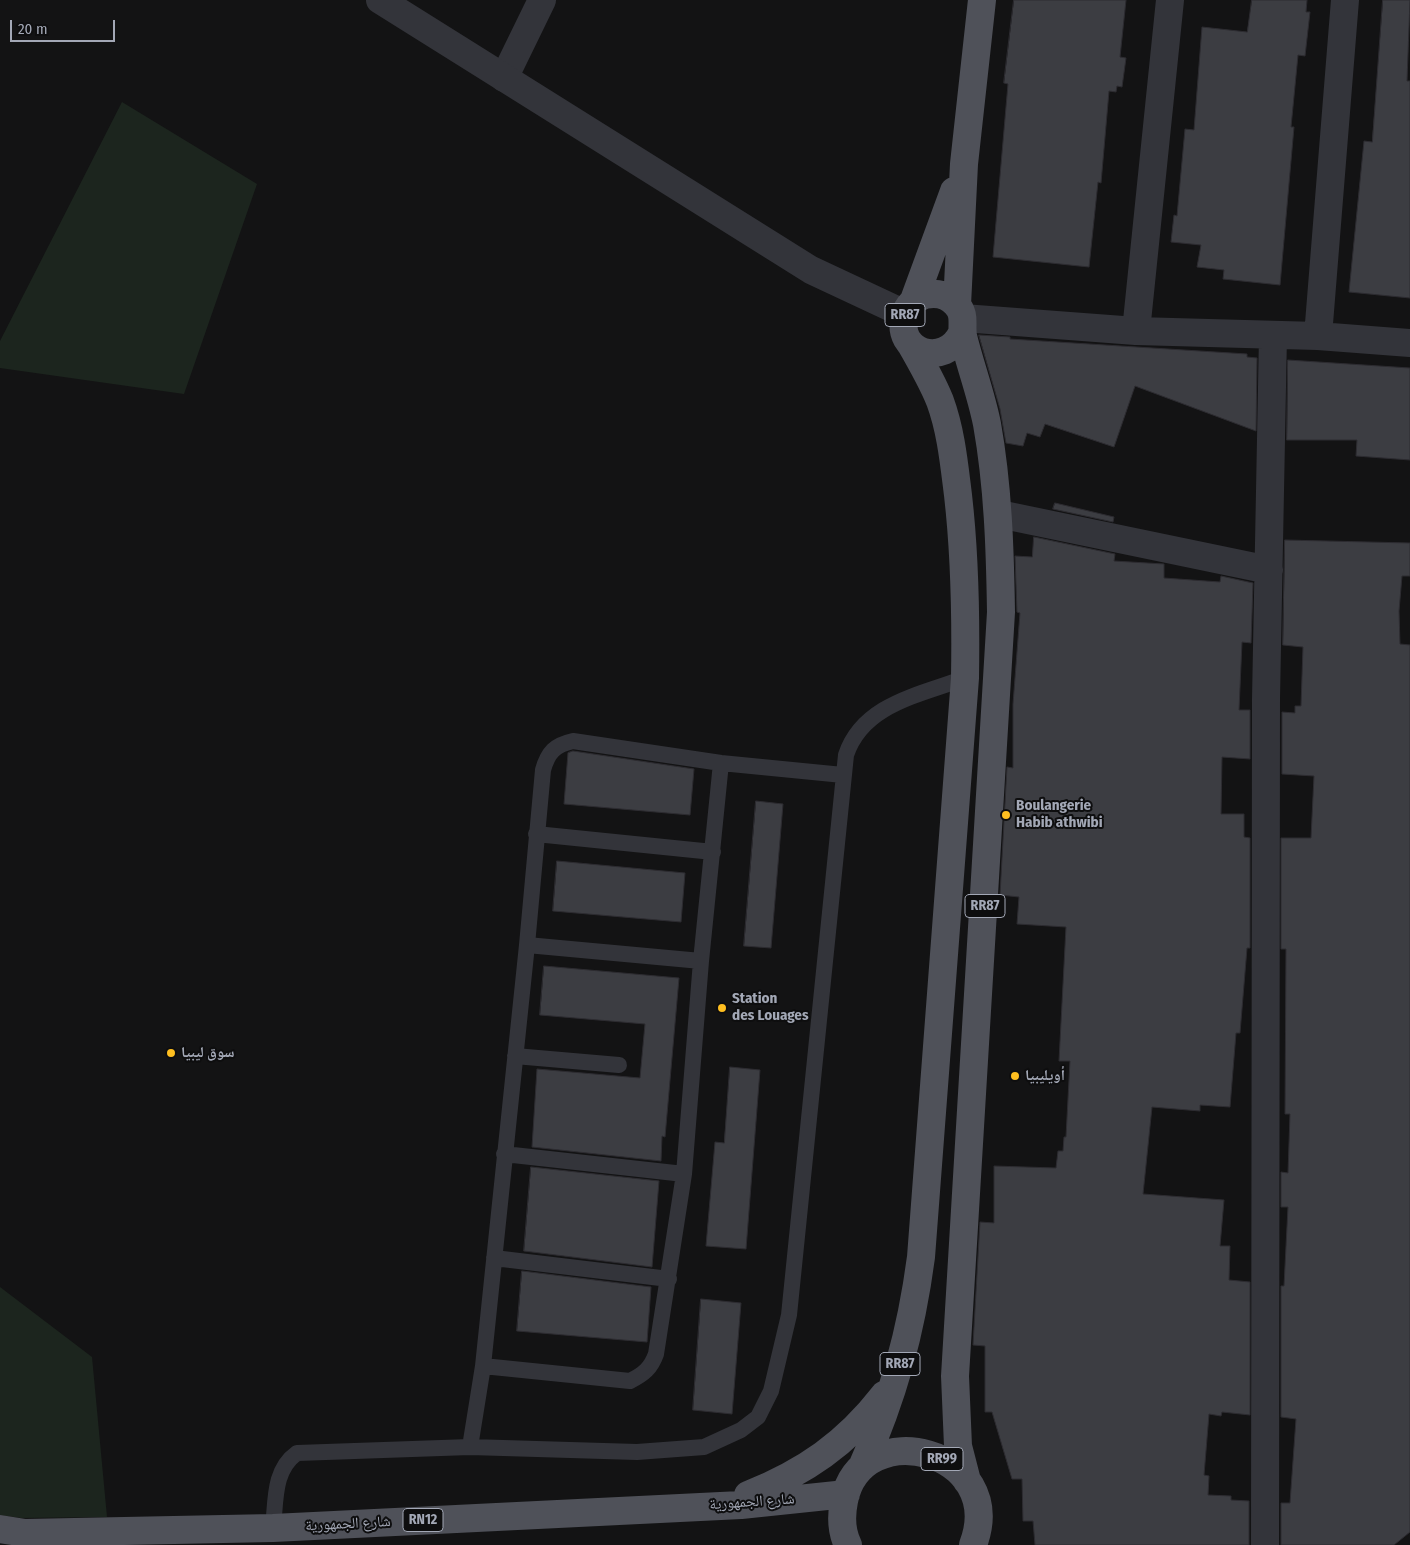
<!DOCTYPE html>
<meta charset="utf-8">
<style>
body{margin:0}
#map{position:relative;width:1410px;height:1545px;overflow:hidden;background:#131314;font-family:"Fira Sans Condensed",sans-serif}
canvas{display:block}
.scale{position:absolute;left:10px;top:20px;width:105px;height:22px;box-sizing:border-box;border:2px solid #a3a8b6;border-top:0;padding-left:6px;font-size:15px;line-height:18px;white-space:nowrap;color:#a3a8b6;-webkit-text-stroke:4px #0e0e0f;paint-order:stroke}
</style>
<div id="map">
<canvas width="1410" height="1545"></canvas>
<div class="scale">20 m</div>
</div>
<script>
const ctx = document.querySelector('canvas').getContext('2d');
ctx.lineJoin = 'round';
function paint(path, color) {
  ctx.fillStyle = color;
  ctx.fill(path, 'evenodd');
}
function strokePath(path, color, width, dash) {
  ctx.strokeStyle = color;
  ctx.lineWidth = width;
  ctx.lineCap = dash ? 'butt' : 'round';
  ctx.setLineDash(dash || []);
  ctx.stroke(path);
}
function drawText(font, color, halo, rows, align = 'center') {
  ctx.font = font + ' "Fira Sans Condensed","Noto Naskh Arabic",sans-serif';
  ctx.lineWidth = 4;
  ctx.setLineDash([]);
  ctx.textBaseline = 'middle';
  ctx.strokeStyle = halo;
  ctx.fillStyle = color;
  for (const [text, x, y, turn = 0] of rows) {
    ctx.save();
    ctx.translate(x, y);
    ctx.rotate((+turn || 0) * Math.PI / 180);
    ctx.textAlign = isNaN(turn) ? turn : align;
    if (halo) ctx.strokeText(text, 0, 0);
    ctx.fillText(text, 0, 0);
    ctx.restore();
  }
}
paint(new Path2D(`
 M122,102L257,184L184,394L0,368V341Z
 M0,1287L92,1357L107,1517L21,1518L0,1515Z`), '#1c251e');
const building = new Path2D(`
 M1014,0H1126L1120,57L1126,58L1122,87L1117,86L1116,92L1109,91L1101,183L1098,182L1089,267L993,257L1008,84L1004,83Z
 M1252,0H1307L1306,12H1310L1305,56L1298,55L1291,127H1294L1280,285L1223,279L1224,270L1197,267L1201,245L1171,242L1174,215L1177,216L1185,129L1194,130L1202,27L1247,32Z
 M1383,0H1410L1407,81H1410V298L1349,292L1364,141L1372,142Z
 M979,335L1010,337V339L1247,354V357L1257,358L1256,431L1135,386L1114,447L1045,424L1040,437L1027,433L1023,446L1006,443L1000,409Z
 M1288,360L1410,368V460L1356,456L1357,440H1287Z
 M1055,503L1114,517L1113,522L1053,509Z
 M1034,537L1115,554L1114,561L1164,564V578L1220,582L1221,576L1253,583L1251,643L1242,642L1239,710H1250V759L1222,757L1221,814H1244V837L1250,838V948H1247L1240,1033H1236L1230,1107L1200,1105V1111L1152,1107L1143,1194L1224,1200L1220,1246H1230L1229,1280L1250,1282V1415L1222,1412L1221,1416L1209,1414L1204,1475L1209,1476L1208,1495L1231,1496V1500L1249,1501V1545H1035L1033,1521H1023L1022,1479H1012L992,1412H985V1346L973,1345L980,1222L994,1223V1166L1056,1168L1058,1151H1063L1064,1137H1066L1070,1061H1059L1066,927L1017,924L1019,897L1000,895L1007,767L1013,768V704L1020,613L1017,612L1015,556L1032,557Z
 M1285,540L1410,543V576H1402L1399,611L1400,644L1410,645V1532L1394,1545H1281V1503H1290L1296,1419L1281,1417V1286H1284L1288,1207H1281V1172L1288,1173L1290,1114H1285L1286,949H1281V838H1311L1314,776L1282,774V712L1295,713V706H1301L1303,647L1283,645Z
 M573,751L694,769L690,815L564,804L568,753Z
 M756,801L783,804L771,948L744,946Z
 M557,861L685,873L681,922L553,911Z
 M544,966L679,978L665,1137L662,1136L661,1161L532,1147L537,1069L640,1078L645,1024L540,1015Z
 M730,1067L760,1070L746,1249L706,1246L715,1142L724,1143Z
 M531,1167L659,1181L652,1267L524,1251Z
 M522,1271L651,1287L647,1342L517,1331Z
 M701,1299L741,1303L732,1414L693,1410Z`);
paint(building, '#3c3d42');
strokePath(building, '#2d2c31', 1);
strokePath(new Path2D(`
 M536,834L713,852
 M527,945L701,961
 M515,1056L619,1065
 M504,1154L684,1174
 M494,1258L669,1279
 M483,1366L630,1381C644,1374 651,1368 656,1354L684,1174L701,961L721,763
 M470,1447L483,1366L527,945L543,770C548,752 555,745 573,741L721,763L843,775
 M273,1528C276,1501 273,1470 297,1453L470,1447L637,1452L704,1447L741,1430L758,1417L771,1391L789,1315L846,755C863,704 920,695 965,678`), '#33343a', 16);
strokePath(new Path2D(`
 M504,78L542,0
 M963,318L1136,331L1318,336L1410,343
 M1136,331L1170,0
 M1318,336L1345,0
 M999,514L1269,570
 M1265,1545L1266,699L1273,335`), '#33343a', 28);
strokePath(new Path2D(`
 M380,0L811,270L905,314`), '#33343a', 28);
strokePath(new Path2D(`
 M914,300L954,191
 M957,305L964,164L982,0
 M962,333C945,369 894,353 905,315C907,306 916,297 925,295C937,292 948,295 956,304C966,315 961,324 963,336C970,365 981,394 987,424C998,486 1000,548 1001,612L955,1376L958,1446L967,1481
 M862,1467C893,1397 911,1333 921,1257L965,678C966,617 965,556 958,495C954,463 951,431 940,401C932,381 921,362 910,343
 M748,1495C805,1472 846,1444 884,1395
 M0,1529L25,1533L273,1528L741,1505L846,1494
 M848,1545C841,1531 841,1516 844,1501C861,1413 1009,1450 973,1545`), '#4f5159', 28);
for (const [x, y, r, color] of [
 [1006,815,5,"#ffbf20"],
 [722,1008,5,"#ffbf20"],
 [171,1053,5,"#ffbf20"],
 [1015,1076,5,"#ffbf20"]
]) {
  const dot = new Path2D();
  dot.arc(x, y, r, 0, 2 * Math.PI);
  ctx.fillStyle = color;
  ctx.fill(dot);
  strokePath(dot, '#0e0e0f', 2);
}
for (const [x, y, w] of [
 [905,315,40],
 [985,906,40],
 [900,1364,40],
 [942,1459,42],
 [423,1520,40]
]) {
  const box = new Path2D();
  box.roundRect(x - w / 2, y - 11.5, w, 23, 4);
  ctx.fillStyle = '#0e0e0f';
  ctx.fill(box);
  strokePath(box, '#a3a8b6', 1);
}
drawText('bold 14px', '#a3a8b6', null, [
 ["RR87",905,315],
 ["RR87",985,906],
 ["RR87",900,1364],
 ["RR99",942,1459],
 ["RN12",423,1520]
]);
drawText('bold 15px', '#a3a8b6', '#0e0e0f', [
 ["Boulangerie",1016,806],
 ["Habib athwibi",1016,823],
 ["Station",732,999],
 ["des Louages",732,1016],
 ["سوق ليبيا",181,1053],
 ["أويليبيا",1025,1076]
], 'left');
drawText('15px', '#a3a8b6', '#0e0e0f', [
 ["شارع الجمهورية",752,1502,-4],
 ["شارع الجمهورية",348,1524,-3]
]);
</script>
